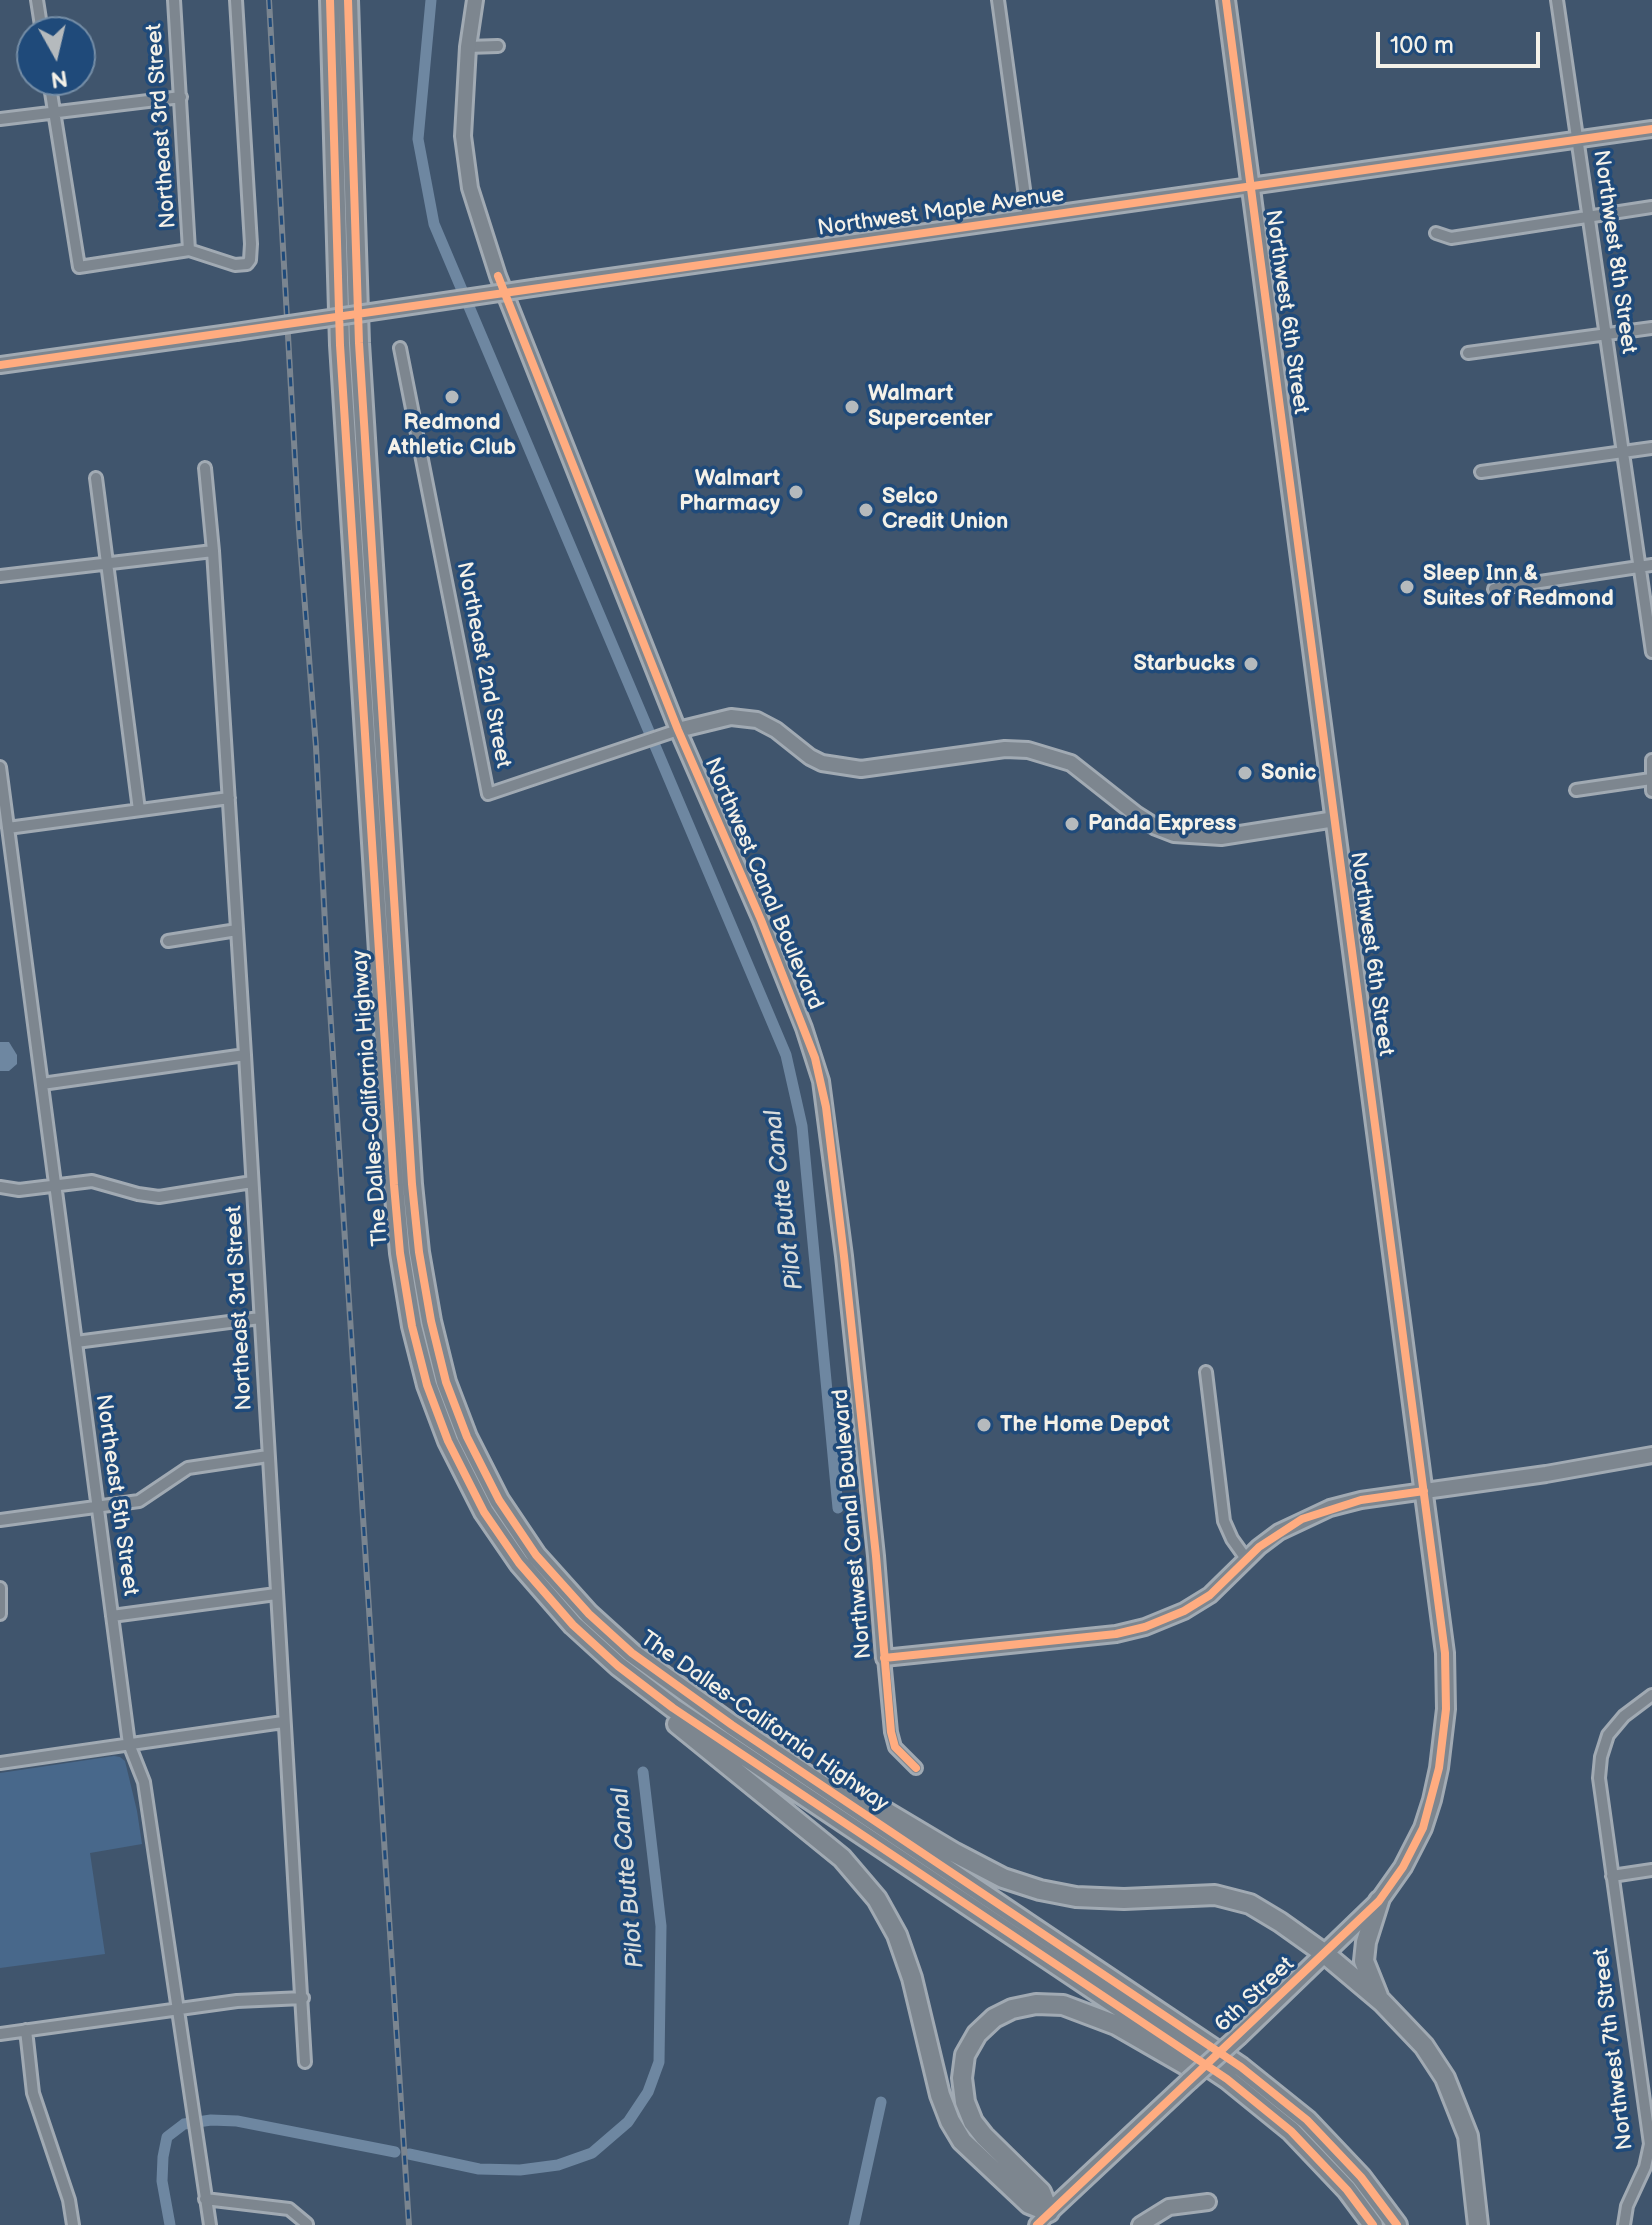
<!DOCTYPE html>
<style>
body{margin:0}
#map{position:relative;width:1652px;height:2225px;overflow:hidden;background:#40556d;font-family:"Balsamiq Sans",sans-serif}
canvas{display:block}
.north{position:absolute;left:16px;top:16px;width:80px;height:80px;box-sizing:border-box;background:#1f4a7a;border:2px solid #748da6;border-radius:50%;rotate:172deg;font-size:22px;font-weight:700;line-height:32px;text-align:center;color:#f4f1e8}
.north::after{content:'';display:block;margin:auto;width:28px;height:36px;background:#b5babd;clip-path:polygon(50% 0,100% 100%,50% 72%,0 100%)}
.scale{position:absolute;left:1376px;top:32px;width:164px;height:36px;box-sizing:border-box;border:4px solid #f4f1e8;border-top:0;padding-left:10px;font-size:24px;line-height:28px;white-space:nowrap;color:#f4f1e8;-webkit-text-stroke:6px #1f4a7a;paint-order:stroke}
</style>
<div id="map">
<canvas width="1652" height="2225"></canvas>
<div class="north">N</div>
<div class="scale">100 m</div>
</div>
<script>
const context = document.querySelector('canvas').getContext('2d');
context.lineJoin = 'round';
function fillPath(path, color) { context.fillStyle = color; context.fill(path, 'evenodd'); }
const poly = rows => new Path2D(rows.map(r => 'M' + r).join(''));
function stroke(path, color, width, dash) { context.strokeStyle = color; context.lineWidth = width; context.lineCap = dash ? 'butt' : 'round'; context.setLineDash(dash || []); context.stroke(path); }
function label(font, color, halo, rows, align = 'center') {
  context.font = font + ' "Balsamiq Sans",sans-serif'; context.lineWidth = 7; context.setLineDash([]); context.textBaseline = 'middle'; context.strokeStyle = halo; context.fillStyle = color; for (const [text, x, y, turn = 0] of rows) {
    context.save(); context.translate(x, y); context.rotate((+turn || 0) * Math.PI / 180); context.textAlign = isNaN(turn) ? turn : align; if (halo) context.strokeText(text, 0, 0); context.fillText(text, 0, 0); context.restore();
  }
}
const green = poly([
 [114,1756,120,1757,125,1761,137,1811,142,1844,90,1853,105,1954,0,1968,0,1773]
]);
const water = poly([
 [0,1042,9,1042,17,1055,17,1064,9,1071,0,1071]
]);
const canal = poly([
 [431,0,418,139,434,224,786,1055,802,1126,838,1508],
 [409,2154,479,2169,520,2170,558,2165,592,2153,628,2122,648,2092,659,2062,661,1926,643,1772],
 [170,2225,162,2181,163,2157,167,2137,184,2124,211,2120,237,2121,395,2152],
 [854,2225,881,2102]
]);
const street = poly([
 [37,0,42,32],
 [174,0,189,250],
 [998,0,1028,218],
 [1557,0,1652,652],
 [468,47,498,46],
 [49,80,79,267,189,250,235,265,247,264,250,260,251,244,236,0],
 [0,119,181,97],
 [1436,233,1451,238,1652,207],
 [400,348,488,794,678,730],
 [1468,353,1652,328],
 [205,468,213,551,245,1055,305,2062],
 [1481,472,1652,448],
 [96,478,139,810],
 [0,576,213,551],
 [1494,589,1652,565],
 [1652,760,1652,791],
 [0,767,129,1744,144,1782,210,2225],
 [1576,790,1651,779],
 [8,828,229,798],
 [168,941,237,930],
 [42,1084,245,1055],
 [0,1187,19,1190,92,1181,138,1194,159,1197,252,1182],
 [76,1342,260,1318],
 [1206,1372,1224,1521,1232,1539,1247,1560],
 [0,1520,139,1501,188,1468,268,1456],
 [0,1588,0,1614],
 [112,1616,276,1594],
 [884,1658,891,1732,895,1747,916,1768],
 [0,1763,283,1722],
 [1612,1876,1652,1870],
 [26,2030,33,2093,69,2200,73,2225],
 [0,2034,237,2001,303,1998],
 [205,2199,289,2209,307,2224],
 [1624,2225,1627,2206,1645,2167,1650,2144,1599,1778,1601,1757,1608,1735,1624,1716,1652,1695]
]);
const secondary = poly([
 [475,0,468,47,463,136,470,188,498,276,678,730,761,920,804,1028,821,1081,844,1256,876,1556,884,1658,1116,1634,1145,1627,1184,1611,1210,1595,1259,1547,1279,1532,1330,1508,1361,1500,1546,1474,1652,1455],
 [539,287,1652,129],
 [0,365,236,332],
 [678,730,731,717,757,720,776,730,810,757,822,763,861,769,1005,749,1028,750,1071,763,1137,815,1156,827,1174,834,1221,837,1335,819],
 [1037,2225,1049,2212],
 [1140,2225,1169,2207,1208,2202]
]);
const primary = poly([
 [1226,0,1445,1653,1446,1709,1439,1768,1432,1800,1423,1828,1403,1867,1379,1901,1239,2036],
 [1049,2212,1189,2081]
]);
const highway = poly([
 [330,0,340,345,394,1185,400,1253,412,1326,427,1385,448,1441,484,1512,519,1563,573,1625,618,1666,673,1708,1227,2079,1291,2131,1347,2190,1373,2225],
 [348,0,359,343,412,1184,419,1252,431,1321,446,1382,467,1437,499,1500,536,1555,589,1614,632,1653,732,1725,1241,2067,1307,2120,1361,2177,1397,2225],
 [677,1724,842,1858,877,1899,897,1935,912,1978,940,2095,950,2121,962,2141,1029,2204,1049,2212],
 [841,1785,955,1853,1003,1878,1040,1890,1076,1897,1124,1899,1215,1895,1250,1904,1280,1922,1325,1954,1382,2002,1424,2046,1445,2078,1468,2136,1478,2225],
 [1378,1996,1364,1961,1366,1942,1379,1901],
 [1049,2212,1041,2192,984,2136,973,2122,965,2102,962,2078,965,2055,977,2034,994,2018,1012,2009,1036,2004,1063,2005,1116,2025,1196,2071]
]);
const rail = poly([
 [269,0,299,530,316,747,327,963,409,2225]
]);
const secondaryBridge = poly([
 [236,332,539,287]
]);
const primaryBridge = poly([
 [1189,2081,1239,2036]
]);
const cycleway = poly([
 [330,0,340,345,394,1185,400,1253,412,1326,427,1385,448,1441,484,1512,519,1563,573,1625,618,1666,673,1708,1227,2079,1291,2131,1347,2190,1373,2225],
 [348,0,359,343,412,1184,419,1252,431,1321,446,1382,467,1437,499,1500,536,1555,589,1614,632,1653,732,1725,1241,2067,1307,2120,1361,2177,1397,2225],
 [498,276,678,730,761,920,815,1058,826,1107,844,1256,876,1556,891,1732,895,1747,916,1768],
 [0,365,1652,129],
 [884,1658,1116,1634,1145,1627,1184,1611,1210,1595,1259,1547,1302,1519,1361,1500,1424,1491],
 [1037,2225,1379,1901,1403,1867,1423,1828,1439,1768,1446,1709,1445,1653,1226,0]
]);
const markers = [
 [452,397,8,"#b5babd"],
 [852,407,8,"#b5babd"],
 [796,492,8,"#b5babd"],
 [866,510,8,"#b5babd"],
 [1407,587,8,"#b5babd"],
 [1251,664,8,"#b5babd"],
 [1245,773,8,"#b5babd"],
 [1072,824,8,"#b5babd"],
 [984,1425,8,"#b5babd"]
];
const streetNames = [
 ["Northeast 3rd Street",162,126,-94],
 ["Northwest Maple Avenue",941,212,-8],
 ["Northwest 8th Street",1614,252,82],
 ["Northwest 6th Street",1286,312,82],
 ["Northeast 2nd Street",483,665,79],
 ["Northwest Canal Boulevard",763,884,67],
 ["Northwest 6th Street",1371,954,82],
 ["The Dalles-California Highway",371,1098,-94],
 ["Northeast 3rd Street",240,1308,-93],
 ["Northeast 5th Street",116,1495,82],
 ["Northwest Canal Boulevard",853,1524,-95],
 ["The Dalles-California Highway",764,1722,35],
 ["6th Street",1255,1995,-43],
 ["Northwest 7th Street",1614,2049,-97]
];
const poiNames = [
 ["Walmart",868,394],
 ["Supercenter",868,419],
 ["Redmond",452,423,"center"],
 ["Athletic Club",452,448,"center"],
 ["Walmart",780,479,"right"],
 ["Pharmacy",780,504,"right"],
 ["Selco",882,497],
 ["Credit Union",882,522],
 ["Sleep Inn &",1423,574],
 ["Suites of Redmond",1423,599],
 ["Starbucks",1235,664,"right"],
 ["Sonic",1261,773],
 ["Panda Express",1088,824],
 ["The Home Depot",1000,1425]
];
const waterNames = [
 ["Pilot Butte Canal",785,1200,-97],
 ["Pilot Butte Canal",629,1878,-95]
];
fillPath(green, '#48688b');
fillPath(water, '#6e87a1');
stroke(canal, '#6e87a1', 11);
stroke(street, '#a1aab3', 16);
stroke(secondary, '#a1aab3', 20);
stroke(primary, '#a1aab3', 22);
stroke(highway, '#a1aab3', 24);
stroke(street, '#7d868f', 10);
stroke(secondary, '#7d868f', 14);
stroke(primary, '#7d868f', 16);
stroke(highway, '#7d868f', 18);
stroke(rail, '#7a8590', 6);
stroke(rail, '#1f4a7a', 3, [9]);
stroke(secondaryBridge, '#a1aab3', 20, []);
stroke(primaryBridge, '#a1aab3', 22, []);
stroke(secondaryBridge, '#7d868f', 14);
stroke(primaryBridge, '#7d868f', 16);
stroke(cycleway, '#ffac80', 8);
for (const [x, y, r, color] of markers) { const dot = new Path2D(); dot.arc(x, y, r, 0, 2 * Math.PI); context.fillStyle = color; context.fill(dot); stroke(dot, '#1f4a7a', 3); }
label('22px', '#f4f1e8', '#1f4a7a', streetNames);
label('bold 22px', '#f4f1e8', '#1f4a7a', poiNames, 'left');
label('italic 24px', '#dadddb', '#1f4a7a', waterNames);
</script>
